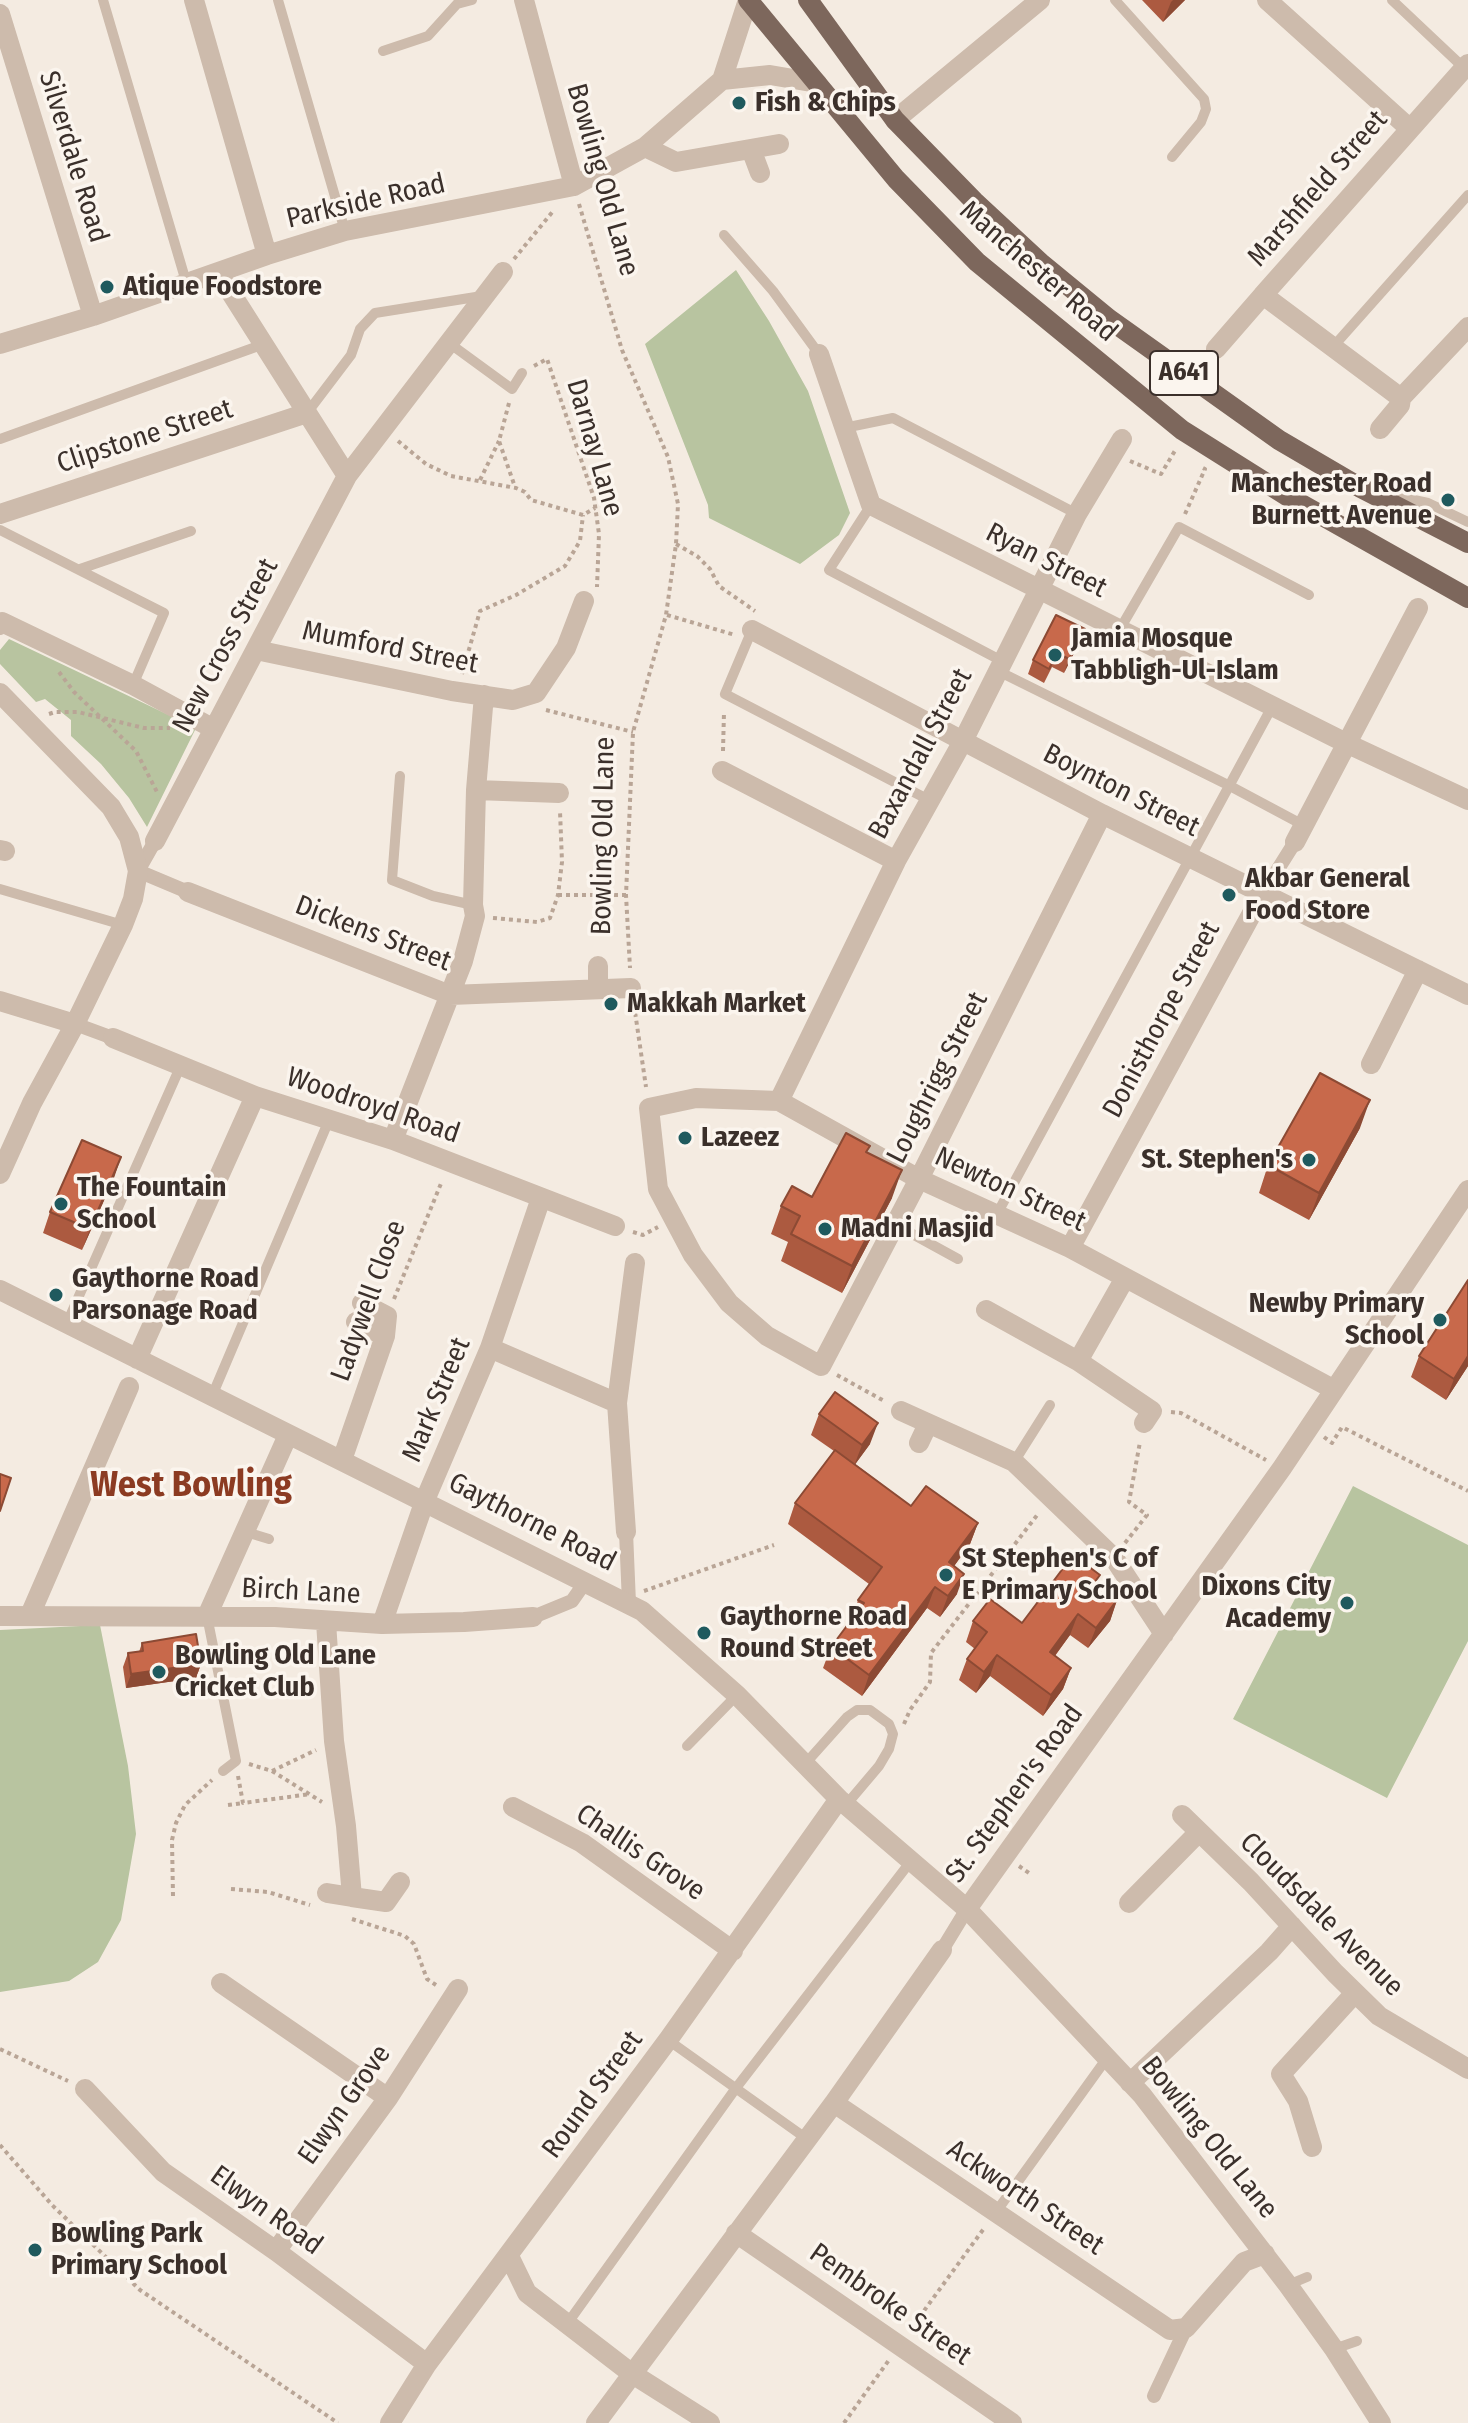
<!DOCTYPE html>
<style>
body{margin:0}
canvas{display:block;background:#f4ebe1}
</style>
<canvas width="1468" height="2423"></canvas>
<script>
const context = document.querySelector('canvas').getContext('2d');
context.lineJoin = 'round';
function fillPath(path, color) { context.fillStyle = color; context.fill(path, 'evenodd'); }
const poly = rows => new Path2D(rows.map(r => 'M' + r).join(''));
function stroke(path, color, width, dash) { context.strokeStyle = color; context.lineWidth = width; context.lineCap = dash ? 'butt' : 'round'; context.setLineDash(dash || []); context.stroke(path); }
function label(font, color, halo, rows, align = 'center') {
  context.font = font + ' "Fira Sans Condensed",sans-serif'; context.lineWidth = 7; context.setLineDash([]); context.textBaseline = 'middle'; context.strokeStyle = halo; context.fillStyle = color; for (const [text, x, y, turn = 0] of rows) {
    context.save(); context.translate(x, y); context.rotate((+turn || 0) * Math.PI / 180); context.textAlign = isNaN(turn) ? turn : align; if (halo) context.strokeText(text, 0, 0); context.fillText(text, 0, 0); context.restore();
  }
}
const green = poly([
 [736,270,769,321,808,391,850,513,839,535,800,564,709,518,708,505,645,344],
 [9,639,196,728,147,827,129,798,101,764,71,736,71,720,45,699,36,702,0,664,0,650],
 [1353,1486,1468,1545,1468,1641,1387,1798,1233,1719],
 [100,1625,128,1766,136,1834,121,1920,98,1962,69,1981,0,1992,0,1630]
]);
const path = poly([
 [579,204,622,350,668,457,678,504,676,544,666,615,633,732,626,895,630,968],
 [514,259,554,210],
 [534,366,547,359,594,498,599,534,597,587],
 [509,403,499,441,515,487],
 [398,441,426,464,451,476,516,488,525,492,531,500,583,515,595,508],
 [1130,461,1161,474,1176,449],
 [480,480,499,441],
 [1185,514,1205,469,1203,468],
 [676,544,697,556,710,569,719,586,755,611],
 [667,615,735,635],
 [59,672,74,692,136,751,158,794],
 [462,674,480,611,516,595,565,566,580,541,583,515],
 [546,710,633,732],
 [49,714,55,712,78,712,144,728,170,728],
 [723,751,724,712],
 [558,895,626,895],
 [493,918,537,922,550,918,558,895,562,862,560,811],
 [634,1005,646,1087],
 [633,1232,643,1235,658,1227],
 [394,1299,442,1181],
 [837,1375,886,1402],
 [1171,1412,1181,1413,1266,1460],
 [1324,1437,1332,1443,1342,1427,1468,1491],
 [1125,1543,1147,1515,1129,1502,1140,1442],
 [644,1591,774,1545],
 [904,1724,910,1710,930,1682,931,1653,1038,1514],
 [249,1764,272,1771,322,1802],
 [272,1771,316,1750],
 [238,1776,243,1803,311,1794],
 [228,1805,243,1803],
 [949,1864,969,1873],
 [1019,1866,1029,1873],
 [231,1889,268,1892,310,1905],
 [173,1896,172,1840,176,1823,185,1805,212,1780],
 [352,1919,405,1936,414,1944,427,1979,436,1985],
 [0,2049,68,2081],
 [0,2145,52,2205,140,2290,338,2423],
 [910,2330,985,2227],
 [844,2423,889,2360]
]);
const service = poly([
 [103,0,187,285],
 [278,0,345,231],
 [1115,0,1204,99,1206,109,1201,122,1172,157],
 [1392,0,1464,68],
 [383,51,428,36,457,4,472,0],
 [724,235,773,291,819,354],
 [449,343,512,389,522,373],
 [1332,348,1468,195],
 [307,413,351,355,360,329,375,313,482,296],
 [844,428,893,418,1077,514],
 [0,439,264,344],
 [1390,495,1428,503,1468,522],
 [871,505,829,570,1002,661],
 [0,530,164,613,133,685],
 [80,569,191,531],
 [1120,629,1179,527,1309,595],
 [752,630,725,694,931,801],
 [998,671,1230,786,1305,826],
 [400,776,392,880,433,896,473,905],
 [0,889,123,925],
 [997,1214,1273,705],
 [896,1225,958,1259],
 [67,1323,181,1065],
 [212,1396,329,1120],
 [1014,1462,1050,1405],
 [246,1532,269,1539],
 [207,1616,236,1761,223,1771],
 [687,1746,737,1695],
 [805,1764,847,1717,857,1710,870,1710,889,1724,893,1734,889,1749,879,1766,846,1805],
 [668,2040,807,2139],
 [996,2212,1107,2058],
 [1288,2285,1307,2277],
 [567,2324,736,2088,911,1861],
 [1334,2349,1357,2341]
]);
const pedestrian = poly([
 [155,841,138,871,188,892],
 [1263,893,1295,842],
 [75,1024,113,1038],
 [626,1532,629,1603],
 [533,1617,572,1601,586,1581],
 [942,1950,967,1909],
 [1154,2396,1186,2328]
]);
const minor = poly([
 [194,0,267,255],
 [524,0,574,186],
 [1267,0,1409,128],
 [0,14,93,316],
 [722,80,770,75,817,83],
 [895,120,1040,0],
 [645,147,676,162,779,144],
 [751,149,760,173],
 [219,274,347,476],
 [0,344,93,316,267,255,345,231,574,186,645,147,722,80,748,0],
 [1216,349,1263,295],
 [819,354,871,505,1348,744,1468,800],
 [1401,398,1263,295,1468,64],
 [1380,429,1400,405,1401,398,1468,327],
 [0,514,307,413],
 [0,625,2,622,133,685,214,729],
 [752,630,1102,814,1468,995],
 [256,650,452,691,513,700,536,693,566,648,584,601],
 [0,693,111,807,129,837,138,871,133,899,123,925,75,1024,32,1103,0,1174],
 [722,771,896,861],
 [476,790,559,793],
 [1102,814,919,1179,821,1366,767,1336,729,1303,693,1255,658,1189,649,1108,696,1098,779,1101,919,1179,1070,1248,1333,1389],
 [155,841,347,476,503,272],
 [1295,842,1418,608],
 [0,850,5,851],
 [188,892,450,995,631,988],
 [598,989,598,966],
 [0,1001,75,1024],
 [113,1038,255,1096,393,1140,615,1226],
 [1371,1064,1418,970],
 [779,1101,896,861,963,741,1077,514,1122,439],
 [393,1140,463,961,475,916,473,905,476,790,484,695],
 [1070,1248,1263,893],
 [0,1290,642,1611,737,1695,839,1799,967,1909,1142,2095,1288,2285,1334,2349,1381,2423],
 [986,1310,1078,1361,1152,1411,1144,1423],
 [356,1322,385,1336],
 [490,1348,617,1403],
 [137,1359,255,1096],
 [1078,1361,1125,1278],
 [901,1411,1014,1462,1114,1558,1164,1634],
 [919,1443,928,1424],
 [342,1460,385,1336,387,1316,362,1303],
 [626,1532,617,1403,635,1263],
 [30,1615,129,1387],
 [0,1616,275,1617,382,1624,464,1622,533,1617],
 [207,1616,288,1435],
 [326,1622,334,1741,346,1826,352,1897,386,1902,400,1882],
 [382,1624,425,1500,490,1348,541,1198],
 [513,1807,582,1843,733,1951],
 [1182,1815,1251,1882,1335,1973,1379,2016,1468,2069],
 [327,1893,352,1897],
 [1129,1903,1199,1832],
 [967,1909,1282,1468,1468,1190],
 [221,1983,388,2098],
 [1130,2083,1269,1952,1292,1926],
 [85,2089,163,2172,276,2251,427,2364],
 [834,2103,1170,2330,1186,2328,1244,2262,1265,2254],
 [1312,2147,1298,2101,1281,2074,1355,1993],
 [736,2233,1012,2423],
 [276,2251,388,2098,458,1989],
 [509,2256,527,2293,631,2373,710,2423],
 [390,2423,427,2364,668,2040,839,1799],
 [596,2423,834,2103,942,1950]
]);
const primary = poly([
 [748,0,896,179,977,262,1182,430,1287,496,1468,598],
 [808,0,895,120,974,201,1042,264,1109,319,1279,440,1361,488,1468,543]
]);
const wall = poly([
 [1142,0,1185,0,1163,22],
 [1085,629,1079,643,1064,673,1052,667,1044,683,1028,674,1033,660],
 [1360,1128,1309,1220,1259,1193,1268,1165],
 [870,1146,867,1152,892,1198,842,1293,781,1261,788,1242,771,1234,781,1206,812,1197],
 [114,1178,82,1250,43,1233,50,1212],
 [1419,1356,1468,1366,1446,1400,1411,1377],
 [819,1414,870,1444,855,1464,911,1506,978,1523,970,1544,954,1566,957,1594,940,1617,927,1608,862,1696,823,1668,831,1647,851,1621,858,1600,869,1584,788,1524,795,1503,834,1451,811,1435],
 [1096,1585,1117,1600,1110,1621,1088,1648,1070,1635,1055,1656,1071,1668,1063,1689,1043,1716,990,1676,976,1693,959,1680,967,1659,975,1649,966,1642,973,1621,1022,1623],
 [142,1643,201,1664,196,1678,126,1688,123,1667,128,1653,139,1652]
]);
const shadedWall = poly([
 [1173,0,1185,0,1163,22,1171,2],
 [1085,629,1079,643,1064,673,1069,659],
 [1370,1100,1360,1128,1309,1220,1319,1193],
 [121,1157,114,1178,82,1250,90,1229],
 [902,1170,892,1198,842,1293,852,1266],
 [1468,1356,1468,1366,1446,1400,1454,1379],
 [878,1423,870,1444,854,1466,862,1445],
 [978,1523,970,1544,942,1583,949,1562],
 [964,1574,957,1594,940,1617,948,1596],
 [935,1587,927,1608,862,1696,869,1675],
 [1117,1600,1110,1621,1088,1648,1096,1628],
 [1078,1614,1070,1635,1042,1673,1050,1652],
 [997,1655,990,1676,976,1693,984,1672],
 [201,1664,196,1678,126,1688,131,1674],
 [1071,1668,1063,1689,1043,1716,1051,1695]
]);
const building = poly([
 [1056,615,1085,629,1069,659,1057,653,1049,669,1033,660,1056,615],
 [1320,1073,1370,1100,1319,1193,1268,1165,1320,1073],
 [846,1133,870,1146,866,1152,902,1170,852,1266,791,1234,800,1216,781,1206,792,1186,812,1197,846,1133],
 [82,1140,121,1157,90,1229,50,1212,82,1140],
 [1468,1280,1468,1356,1454,1379,1419,1356,1468,1280],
 [835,1392,878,1423,862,1445,819,1414,835,1392],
 [835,1450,911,1506,926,1486,978,1523,949,1562,964,1574,948,1596,935,1587,869,1675,831,1647,864,1603,858,1600,882,1567,795,1503,835,1450],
 [0,1474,11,1478,0,1511,0,1474],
 [1073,1555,1100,1575,1094,1583,1117,1600,1096,1628,1078,1614,1050,1652,1071,1668,1051,1695,997,1655,984,1672,967,1659,987,1632,973,1621,990,1599,1022,1623,1073,1555],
 [196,1634,201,1664,131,1674,128,1653,143,1651,142,1643,196,1634]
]);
const markers = [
 [739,103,8,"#1f5a5e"],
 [107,287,8,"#1f5a5e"],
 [1448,500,8,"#1f5a5e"],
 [1055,655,8,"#1f5a5e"],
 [1229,895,8,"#1f5a5e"],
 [611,1004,8,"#1f5a5e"],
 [685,1138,8,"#1f5a5e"],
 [1309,1160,8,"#1f5a5e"],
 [61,1204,8,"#1f5a5e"],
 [825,1229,8,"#1f5a5e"],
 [56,1295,8,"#1f5a5e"],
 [1440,1320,8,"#1f5a5e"],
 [946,1575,8,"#1f5a5e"],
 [1347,1603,8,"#1f5a5e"],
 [704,1633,8,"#1f5a5e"],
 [159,1672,8,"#1f5a5e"],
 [35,2250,8,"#1f5a5e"]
];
const shields = [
 [1184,373,68]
];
const shieldNames = [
 ["A641",1184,373]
];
const poiNames = [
 ["Fish & Chips",755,103],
 ["Atique Foodstore",123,287],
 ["Manchester Road",1432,484,"right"],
 ["Burnett Avenue",1432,516,"right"],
 ["Jamia Mosque",1071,639],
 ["Tabbligh-Ul-Islam",1071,671],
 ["Akbar General",1245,879],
 ["Food Store",1245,911],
 ["Makkah Market",627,1004],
 ["Lazeez",701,1138],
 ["St. Stephen's",1293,1160,"right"],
 ["The Fountain",77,1188],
 ["School",77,1220],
 ["Madni Masjid",841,1229],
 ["Gaythorne Road",72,1279],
 ["Parsonage Road",72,1311],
 ["Newby Primary",1424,1304,"right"],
 ["School",1424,1336,"right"],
 ["St Stephen's C of",962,1559],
 ["E Primary School",962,1591],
 ["Dixons City",1331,1587,"right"],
 ["Academy",1331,1619,"right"],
 ["Gaythorne Road",720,1617],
 ["Round Street",720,1649],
 ["Bowling Old Lane",175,1656],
 ["Cricket Club",175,1688],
 ["Bowling Park",51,2234],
 ["Primary School",51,2266]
];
const streetNames = [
 ["Silverdale Road",73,157,73],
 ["Bowling Old Lane",602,180,74],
 ["Marshfield Street",1318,189,-49],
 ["Parkside Road",366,202,-13],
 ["Manchester Road",1038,272,41],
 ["Clipstone Street",145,437,-18],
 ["Darnay Lane",594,448,74],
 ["Ryan Street",1046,561,27],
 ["New Cross Street",226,646,-62],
 ["Mumford Street",390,648,11],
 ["Baxandall Street",921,754,-62],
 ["Boynton Street",1121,791,27],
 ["Bowling Old Lane",604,836,-89],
 ["Dickens Street",373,934,21],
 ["Donisthorpe Street",1162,1020,-62],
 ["Loughrigg Street",938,1078,-63],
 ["Woodroyd Road",373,1106,19],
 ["Newton Street",1010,1190,25],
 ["Ladywell Close",369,1301,-70],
 ["Mark Street",437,1400,-67],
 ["Gaythorne Road",532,1523,27],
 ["Birch Lane",301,1592,3],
 ["St. Stephen's Road",1015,1794,-54],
 ["Challis Grove",640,1853,34],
 ["Cloudsdale Avenue",1321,1915,45],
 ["Round Street",593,2095,-54],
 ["Elwyn Grove",345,2105,-55],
 ["Bowling Old Lane",1209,2138,51],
 ["Ackworth Street",1025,2198,34],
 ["Elwyn Road",266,2211,36],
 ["Pembroke Street",890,2305,35]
];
const districtNames = [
 ["West Bowling",191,1486]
];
fillPath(green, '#b8c4a0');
stroke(path, '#b9a596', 4, [4, 4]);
stroke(service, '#cdbbac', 10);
stroke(pedestrian, '#cdbbac', 14);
stroke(minor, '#cdbbac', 20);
stroke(primary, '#7d675c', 20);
fillPath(wall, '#ac5a40');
fillPath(shadedWall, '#8c4a34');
fillPath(building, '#c8694b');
stroke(building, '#8c4a34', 2);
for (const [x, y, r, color] of markers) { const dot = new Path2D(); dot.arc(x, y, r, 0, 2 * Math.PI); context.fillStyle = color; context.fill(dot); stroke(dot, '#fbf5ee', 3); }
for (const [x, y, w] of shields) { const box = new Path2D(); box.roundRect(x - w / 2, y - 22, w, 44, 6); context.fillStyle = '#fbf5ee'; context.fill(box); stroke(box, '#3b302b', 2); }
label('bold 26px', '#3b302b', null, shieldNames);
label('bold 28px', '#3b302b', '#fbf5ee', poiNames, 'left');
label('28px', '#3b302b', '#fbf5ee', streetNames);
label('bold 36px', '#8c3b22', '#fbf5ee', districtNames);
</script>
